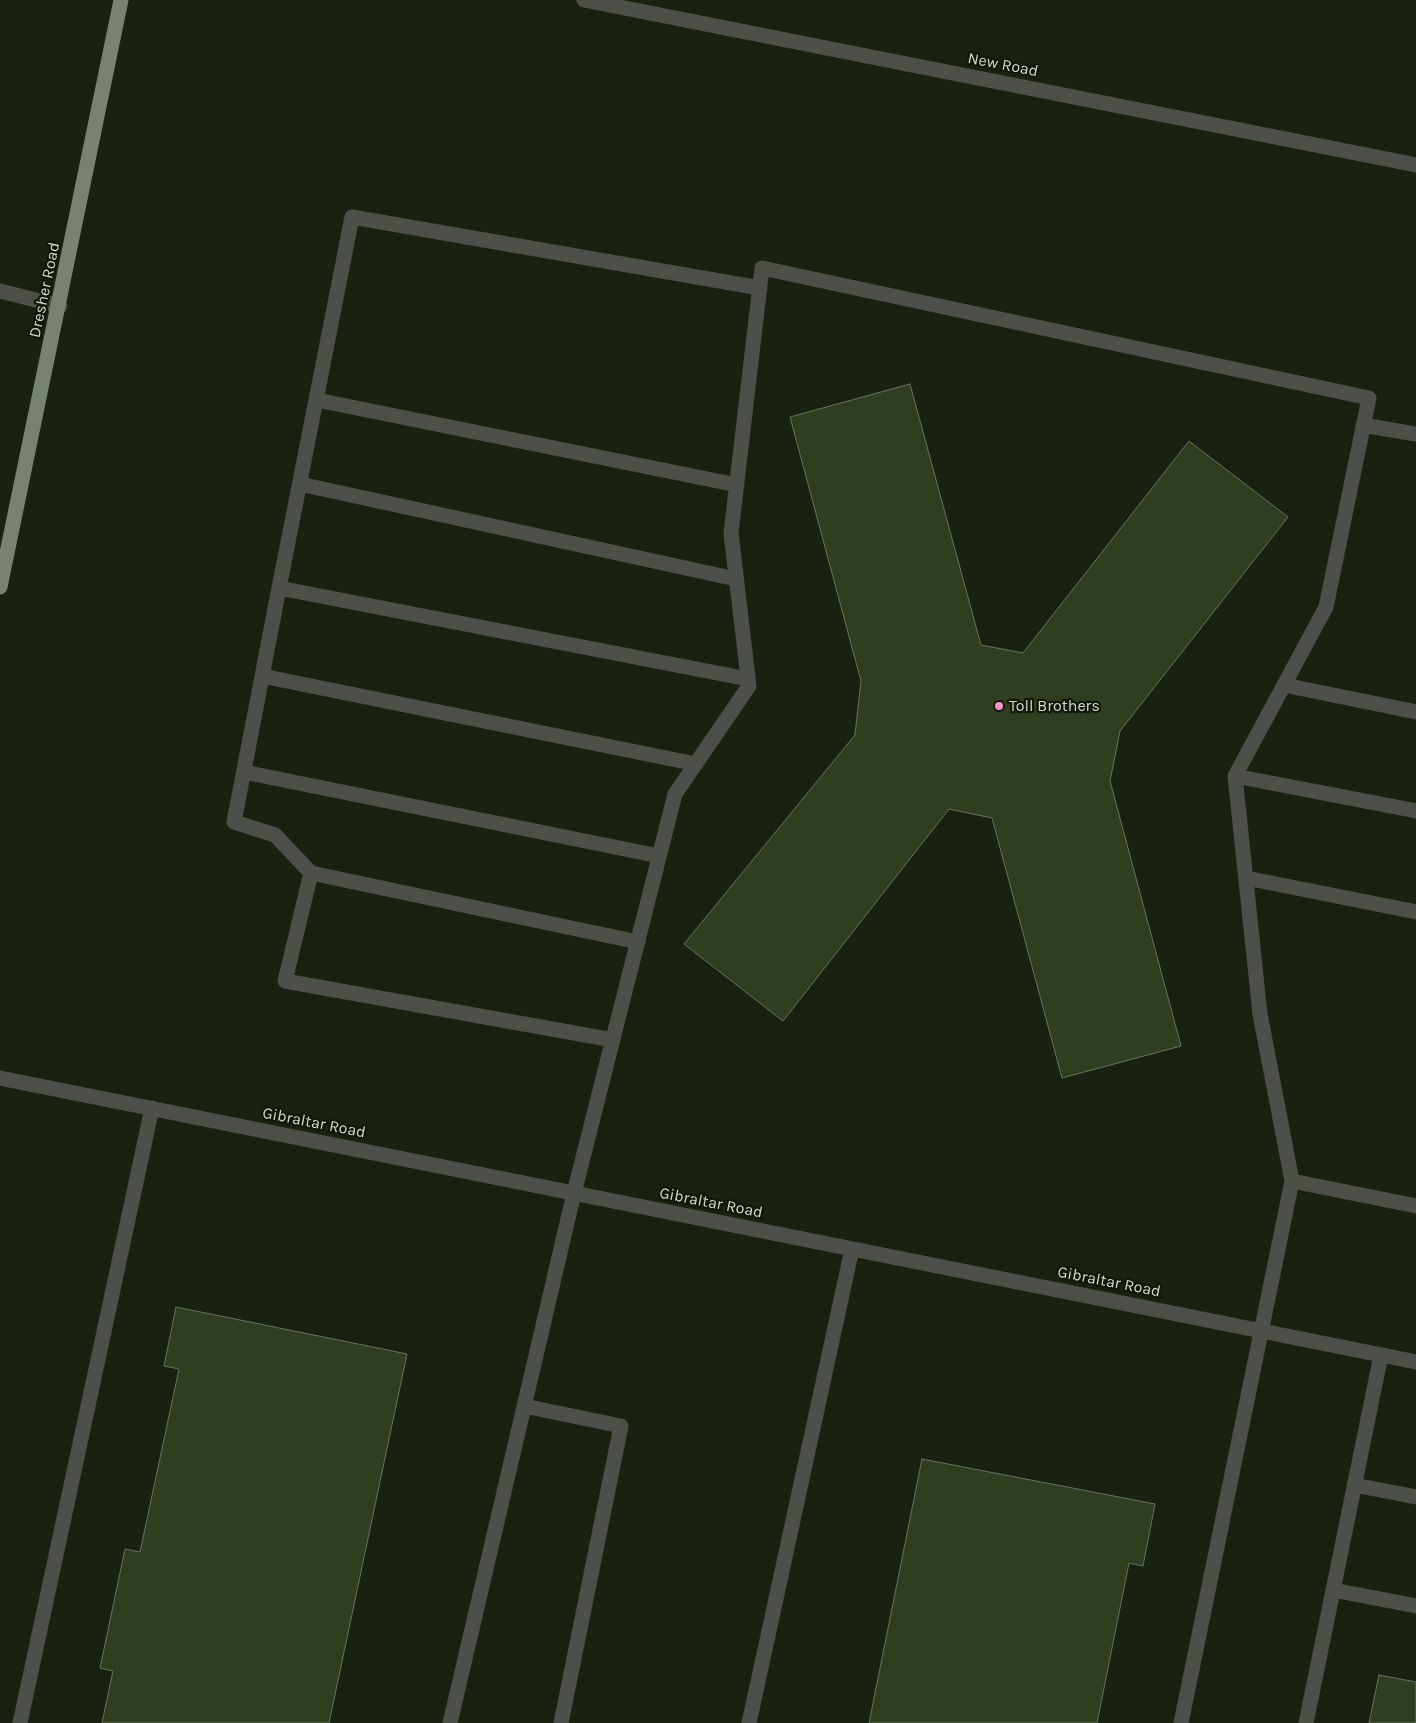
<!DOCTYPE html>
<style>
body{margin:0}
canvas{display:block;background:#192210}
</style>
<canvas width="1416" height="1723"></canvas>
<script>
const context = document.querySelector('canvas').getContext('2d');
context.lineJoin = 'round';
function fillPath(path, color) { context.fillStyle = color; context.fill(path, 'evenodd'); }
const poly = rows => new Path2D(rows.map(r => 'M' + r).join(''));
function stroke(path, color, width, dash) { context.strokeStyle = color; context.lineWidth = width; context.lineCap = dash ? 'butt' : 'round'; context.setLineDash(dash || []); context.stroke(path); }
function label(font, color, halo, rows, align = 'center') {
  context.font = font + ' Karla,sans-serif'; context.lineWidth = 4.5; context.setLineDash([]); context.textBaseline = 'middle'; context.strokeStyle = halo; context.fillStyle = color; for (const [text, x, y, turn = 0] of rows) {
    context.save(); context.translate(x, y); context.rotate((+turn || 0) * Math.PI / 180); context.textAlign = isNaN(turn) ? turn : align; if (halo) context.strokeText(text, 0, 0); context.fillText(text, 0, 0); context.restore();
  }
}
const building = poly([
 [910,384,981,645,1023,653,1189,441,1288,517,1120,731,1110,781,1181,1046,1062,1078,992,818,949,809,783,1021,684,944,855,735,861,681,790,417,910,384],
 [176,1307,407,1354,329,1723,102,1723,113,1671,100,1668,125,1549,140,1552,179,1369,164,1366,176,1307],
 [922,1459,1155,1504,1143,1566,1129,1563,1097,1723,869,1723,922,1459],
 [1379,1675,1416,1682,1416,1723,1369,1723,1379,1675]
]);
const minor = poly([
 [584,0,1416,165],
 [0,291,60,306],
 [317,400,737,485],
 [1363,425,1416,434],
 [300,484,736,579],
 [279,588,748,679],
 [262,676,696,764],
 [1284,685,1416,712],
 [244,772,659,856],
 [1235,776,1416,811],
 [311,873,638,942],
 [1246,878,1416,912],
 [613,1040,285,981,311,873,275,835,234,822,279,588,352,217,760,288],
 [0,1078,1416,1362],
 [1292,1181,1416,1206],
 [524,1406,621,1426,561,1723],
 [1354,1485,1416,1497],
 [1333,1590,1416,1606],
 [20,1723,152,1108],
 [450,1723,574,1193,675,794,749,686,731,533,762,268,1369,398,1326,607,1235,776,1260,1014,1292,1181,1181,1723],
 [749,1723,852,1249],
 [1306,1723,1381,1355]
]);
const major = poly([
 [0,587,121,0]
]);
const markers = [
 [999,706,5,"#f890cc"]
];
const streetNames = [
 ["New Road",1003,65,11],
 ["Dresher Road",45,290,-78],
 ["Gibraltar Road",314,1123,11],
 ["Gibraltar Road",711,1203,11],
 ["Gibraltar Road",1109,1282,11]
];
const poiNames = [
 ["Toll Brothers",1009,706]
];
fillPath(building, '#2f3e1e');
stroke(building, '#68735f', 1);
stroke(minor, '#4c5048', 15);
stroke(major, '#788270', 15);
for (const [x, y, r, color] of markers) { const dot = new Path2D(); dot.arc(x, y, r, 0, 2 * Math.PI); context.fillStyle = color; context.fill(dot); stroke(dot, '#101808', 2); }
label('16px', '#d4dace', '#101808', streetNames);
label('16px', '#d4dace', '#101808', poiNames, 'left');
</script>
